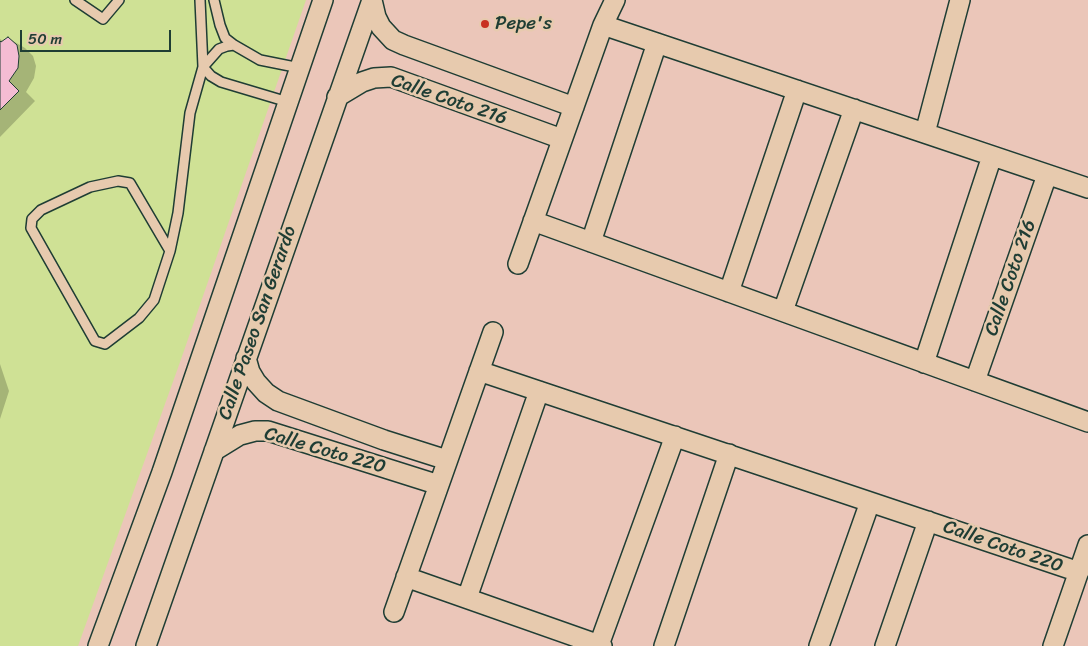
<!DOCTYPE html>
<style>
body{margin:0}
#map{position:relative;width:1088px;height:646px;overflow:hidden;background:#ebc6b9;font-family:Sriracha,sans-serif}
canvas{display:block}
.scale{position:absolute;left:20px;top:30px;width:151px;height:22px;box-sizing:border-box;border:2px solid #1f3d34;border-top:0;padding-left:6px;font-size:15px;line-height:18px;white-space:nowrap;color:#1f3d34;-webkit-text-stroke:4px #e7caae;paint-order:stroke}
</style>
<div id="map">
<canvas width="1088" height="646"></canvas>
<div class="scale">50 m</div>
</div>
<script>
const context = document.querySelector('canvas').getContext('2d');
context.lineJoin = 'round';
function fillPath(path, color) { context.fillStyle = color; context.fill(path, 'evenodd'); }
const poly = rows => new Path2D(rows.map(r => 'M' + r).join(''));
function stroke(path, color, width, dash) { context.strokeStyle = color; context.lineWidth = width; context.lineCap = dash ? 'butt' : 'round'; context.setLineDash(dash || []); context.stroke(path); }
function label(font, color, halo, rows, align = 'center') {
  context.font = font + ' Sriracha,sans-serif'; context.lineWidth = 5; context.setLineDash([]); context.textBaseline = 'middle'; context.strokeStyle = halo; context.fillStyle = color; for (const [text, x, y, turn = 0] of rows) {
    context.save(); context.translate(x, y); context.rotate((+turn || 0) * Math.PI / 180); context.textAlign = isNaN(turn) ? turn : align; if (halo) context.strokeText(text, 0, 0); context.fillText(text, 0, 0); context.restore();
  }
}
const green = poly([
 [0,0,306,0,179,365,78,646,0,646]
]);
const shadow = poly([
 [8,38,25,48,33,56,36,66,34,78,26,92,35,101,0,137,0,39,4,42],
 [0,364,9,391,0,419]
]);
const building = poly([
 [8,37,17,45,19,56,18,68,9,81,19,91,0,110,0,41,1,42,8,37]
]);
const service = poly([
 [75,0,103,19,119,0],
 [214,0,220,25,225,38,234,45,260,60,300,68],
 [203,67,211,76,221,82,288,102],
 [203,67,219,49,227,46,234,45],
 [170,251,130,183,118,181,90,187,41,210,32,219,31,228,95,341,105,344,139,318,154,300,170,251,178,213,190,113,203,67,200,0]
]);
const minor = poly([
 [372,0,376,17,381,27,393,40,404,45,574,107],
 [603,25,1088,188],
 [337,97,362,82,374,78,391,77,562,139],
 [925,133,960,0],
 [533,221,1088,422],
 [591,242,657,43],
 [518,264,603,25,615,0],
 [729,292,797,90],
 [783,311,854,109],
 [246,358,250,372,256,382,266,393,278,401,384,440,447,460],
 [924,363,992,156],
 [479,371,1079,572],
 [975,381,1047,175],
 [214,451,240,435,255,431,268,431,439,485],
 [406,577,602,646],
 [467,598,539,391],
 [394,612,493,332],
 [599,645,675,436],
 [98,646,162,472,323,0],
 [146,646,372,0],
 [664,646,729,454],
 [819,646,870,502],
 [885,646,928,521],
 [1053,646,1088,545]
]);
const markers = [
 [485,24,5,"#c8321e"]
];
const poiNames = [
 ["Pepe's",495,24]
];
const streetNames = [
 ["Calle Coto 216",449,100,19],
 ["Calle Coto 216",1011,278,-71],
 ["Calle Paseo San Gerardo",258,323,-71],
 ["Calle Coto 220",325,451,16],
 ["Calle Coto 220",1003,547,19]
];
fillPath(green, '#cfe195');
fillPath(shadow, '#0003');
fillPath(building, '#f4bcd3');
stroke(building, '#1f3d34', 1);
stroke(service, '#1f3d34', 12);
stroke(minor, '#1f3d34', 22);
stroke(service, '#e7caae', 9);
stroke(minor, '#e7caae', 19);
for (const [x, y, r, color] of markers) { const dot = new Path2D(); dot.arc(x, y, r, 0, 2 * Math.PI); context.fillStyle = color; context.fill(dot); stroke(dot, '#e7caae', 2); }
label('19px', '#1f3d34', '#e7caae', poiNames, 'left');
label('19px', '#1f3d34', '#e7caae', streetNames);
</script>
